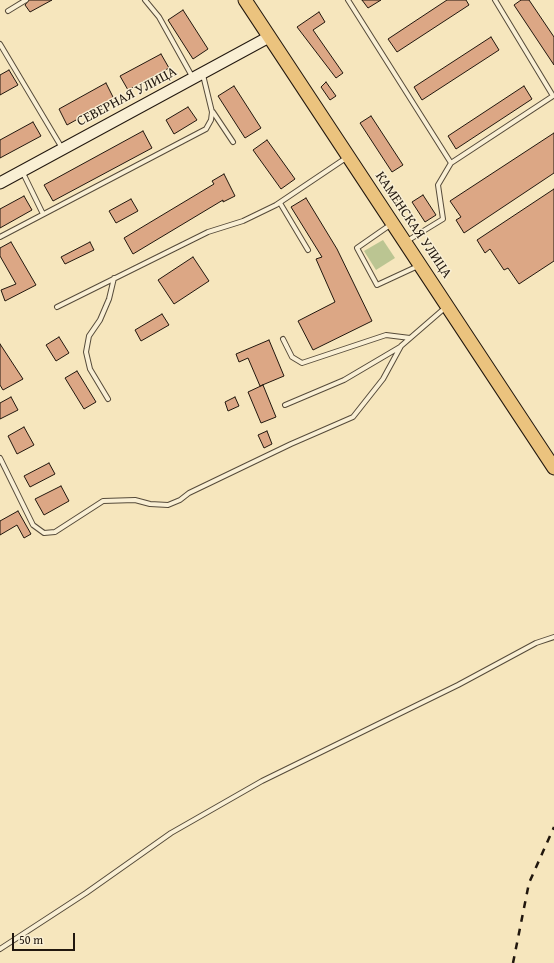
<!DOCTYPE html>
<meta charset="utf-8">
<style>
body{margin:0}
#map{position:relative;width:554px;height:963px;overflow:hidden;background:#f6e6bd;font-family:"Gentium Book Plus",serif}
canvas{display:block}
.scale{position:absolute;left:12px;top:933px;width:63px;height:18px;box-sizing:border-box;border:2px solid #21170e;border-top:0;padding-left:5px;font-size:12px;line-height:14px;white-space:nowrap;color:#21170e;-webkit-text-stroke:3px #f9efd4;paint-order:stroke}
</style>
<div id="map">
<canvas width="554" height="963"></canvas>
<div class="scale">50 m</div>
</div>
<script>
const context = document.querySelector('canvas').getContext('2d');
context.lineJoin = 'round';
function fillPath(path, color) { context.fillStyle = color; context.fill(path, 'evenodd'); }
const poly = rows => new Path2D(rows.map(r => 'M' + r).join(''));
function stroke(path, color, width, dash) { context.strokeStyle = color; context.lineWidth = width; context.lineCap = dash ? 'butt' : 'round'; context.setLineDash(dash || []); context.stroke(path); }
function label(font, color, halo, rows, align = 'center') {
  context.font = font + ' "Gentium Book Plus",serif'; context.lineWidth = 3; context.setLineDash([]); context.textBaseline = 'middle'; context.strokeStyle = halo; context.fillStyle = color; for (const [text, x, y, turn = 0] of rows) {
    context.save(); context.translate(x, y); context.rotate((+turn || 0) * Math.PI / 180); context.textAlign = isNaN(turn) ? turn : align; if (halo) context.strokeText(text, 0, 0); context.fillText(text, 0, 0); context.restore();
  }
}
const green = poly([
 [383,240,395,258,376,270,364,251]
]);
const building = poly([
 [29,0,52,0,30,12,25,5,29,0],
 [362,0,381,0,368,8,362,0],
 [447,0,466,0,469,5,397,52,388,39,447,0],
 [521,0,529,0,554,37,554,65,514,5,521,0],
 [183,10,208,49,193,59,168,20,183,10],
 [319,12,325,22,313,30,343,73,336,78,297,27,319,12],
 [491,37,499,50,422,100,414,87,491,37],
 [161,54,169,68,128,90,120,76,161,54],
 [9,70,18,85,0,95,0,75,9,70],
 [326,82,336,96,330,100,321,87,326,82],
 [106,83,114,99,67,125,59,109,106,83],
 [234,86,261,128,245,138,218,96,234,86],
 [524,86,532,99,456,149,448,136,524,86],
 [188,107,197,120,174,134,166,120,188,107],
 [371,116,403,165,392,172,360,123,371,116],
 [33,122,41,136,0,158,0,140,33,122],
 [143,131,152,148,53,201,44,185,143,131],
 [554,133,554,173,464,233,456,220,461,217,450,201,554,133],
 [267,140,295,179,281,189,253,150,267,140],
 [224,174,235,196,223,202,223,200,133,254,124,238,214,184,212,181,224,174],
 [554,189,554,261,519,284,508,268,504,270,490,249,485,253,477,240,554,189],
 [423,195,436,215,425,222,412,202,423,195],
 [24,196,32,210,0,228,0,209,24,196],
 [306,198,337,249,372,321,313,350,298,321,335,302,316,259,322,257,291,207,306,198],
 [131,199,138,211,116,223,109,211,131,199],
 [11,242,36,285,5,301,1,290,16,284,0,256,0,248,11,242],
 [90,242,94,250,65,264,61,257,90,242],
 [193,257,209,281,174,304,158,280,193,257],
 [162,314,169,325,141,341,135,330,162,314],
 [59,337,69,353,56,361,46,345,59,337],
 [269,340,284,376,260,386,248,358,239,362,236,354,269,340],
 [0,344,23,379,3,390,0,385,0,344],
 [77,371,96,402,84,409,65,378,77,371],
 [263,385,276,417,261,423,248,392,263,385],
 [11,397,18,410,0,419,0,403,11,397],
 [235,397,239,406,228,411,225,402,235,397],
 [24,427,34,445,17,454,8,436,24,427],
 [267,431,272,444,264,448,258,435,267,431],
 [49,463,55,474,30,487,24,476,49,463],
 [61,486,69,501,44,515,35,499,61,486],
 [18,511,31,534,24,538,17,525,0,535,0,521,18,511]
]);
const lane = poly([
 [145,0,159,17,193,78],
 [348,0,451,163,438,185,443,219,407,241],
 [8,11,26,0],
 [0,44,62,148],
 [213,112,233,142],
 [451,163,553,96,495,0],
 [22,171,43,214],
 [280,203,308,250],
 [390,225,357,248,377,285,418,266],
 [0,237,206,129,211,120,212,112,203,75],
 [57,307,208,232,243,221,276,205,346,158],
 [283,339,292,357,302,363,386,335,410,338],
 [108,399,90,369,86,352,89,336,100,320,109,299,114,278],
 [285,405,344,380,400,347],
 [0,458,33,525,44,533,55,532,103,501,135,500,150,504,168,505,180,500,189,493,291,444,353,417,383,379,401,346,446,307],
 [0,949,86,893,171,833,262,781,458,685,536,643,554,637]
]);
const secondary = poly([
 [0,183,269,37]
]);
const primary = poly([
 [245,0,554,468]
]);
const rail = poly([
 [513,963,529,883,554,827]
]);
const streetNames = [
 ["СЕВЕРНАЯ УЛИЦА",127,97,-28],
 ["КАМЕНСКАЯ УЛИЦА",413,225,56]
];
fillPath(green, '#bbc592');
fillPath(building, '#dca785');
stroke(building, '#21170e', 1);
stroke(lane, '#564b3a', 6);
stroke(secondary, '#21170e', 13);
stroke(primary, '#21170e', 15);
stroke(lane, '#f9efd4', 4);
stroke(secondary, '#f9efd4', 11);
stroke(primary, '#ebc37e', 13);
stroke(rail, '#21170e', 2.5, [7, 7]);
label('14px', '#21170e', '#f9efd4', streetNames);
</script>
